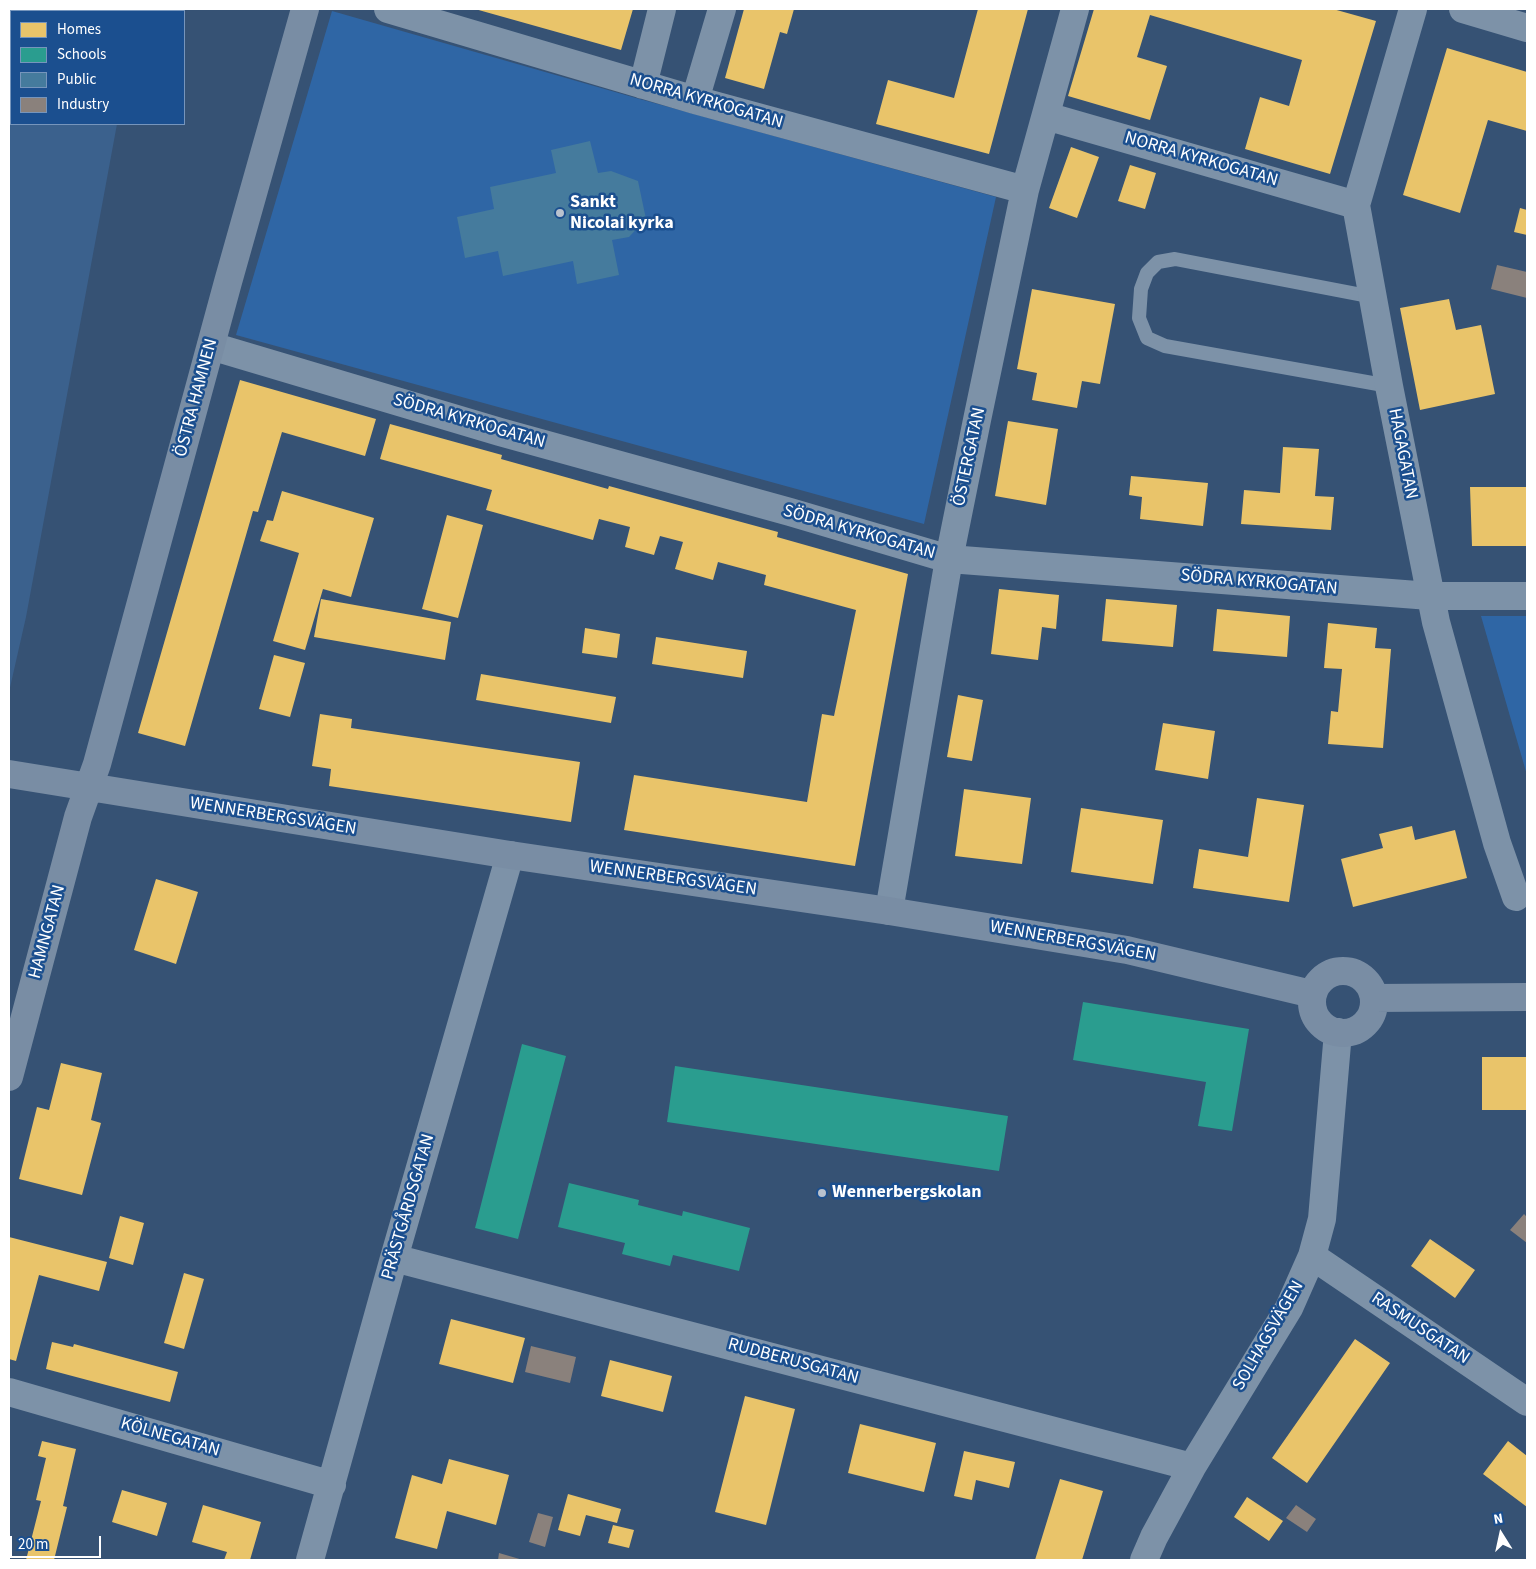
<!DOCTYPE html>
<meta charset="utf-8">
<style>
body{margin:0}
#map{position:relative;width:1536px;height:1569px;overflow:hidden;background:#365274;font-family:"Source Sans 3",sans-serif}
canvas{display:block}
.frame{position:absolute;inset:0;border:10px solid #fff;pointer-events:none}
.legend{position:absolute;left:10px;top:10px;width:175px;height:115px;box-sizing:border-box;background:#1b4f8f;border:1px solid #7695bc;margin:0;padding:6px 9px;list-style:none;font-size:15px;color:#fff}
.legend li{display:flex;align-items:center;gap:10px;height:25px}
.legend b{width:25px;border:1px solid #7695bc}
.north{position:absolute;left:1476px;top:1509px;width:50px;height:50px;-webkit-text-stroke:4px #1b4f8f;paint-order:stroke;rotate:350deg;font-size:14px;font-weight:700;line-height:20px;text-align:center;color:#fff}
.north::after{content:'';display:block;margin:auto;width:18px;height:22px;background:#fff;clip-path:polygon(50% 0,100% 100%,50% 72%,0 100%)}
.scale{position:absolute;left:10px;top:1536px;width:91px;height:22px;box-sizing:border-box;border:2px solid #fff;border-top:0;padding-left:6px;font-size:15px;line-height:18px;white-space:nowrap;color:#fff;-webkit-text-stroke:4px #1b4f8f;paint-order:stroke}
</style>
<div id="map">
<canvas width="1536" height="1569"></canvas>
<div class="frame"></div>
<ul class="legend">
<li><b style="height:14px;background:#e9c46a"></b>Homes</li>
<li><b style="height:14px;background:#2a9d8f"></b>Schools</li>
<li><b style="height:14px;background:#457b9d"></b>Public</li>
<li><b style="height:14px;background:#8a817c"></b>Industry</li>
</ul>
<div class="north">N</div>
<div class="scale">20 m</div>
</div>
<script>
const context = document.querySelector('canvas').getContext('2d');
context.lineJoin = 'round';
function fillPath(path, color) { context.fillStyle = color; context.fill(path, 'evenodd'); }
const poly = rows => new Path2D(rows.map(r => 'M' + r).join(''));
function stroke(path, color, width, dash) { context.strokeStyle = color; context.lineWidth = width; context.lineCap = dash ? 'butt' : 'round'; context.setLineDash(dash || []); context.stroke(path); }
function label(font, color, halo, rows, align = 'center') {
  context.font = font + ' "Source Sans 3",sans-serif'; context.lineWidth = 5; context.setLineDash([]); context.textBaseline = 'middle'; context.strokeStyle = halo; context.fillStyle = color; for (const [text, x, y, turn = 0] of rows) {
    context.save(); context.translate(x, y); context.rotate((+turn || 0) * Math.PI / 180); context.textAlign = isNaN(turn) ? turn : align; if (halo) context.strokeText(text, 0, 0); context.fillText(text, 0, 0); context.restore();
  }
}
const green = poly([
 [332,11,636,98,996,197,924,524,236,335],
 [1481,616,1527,616,1527,775]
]);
const water = poly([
 [9,9,138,9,137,11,11,11,11,124,117,124,26,617,9,692]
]);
const homes = poly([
 [475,9,633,9,621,50],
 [744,9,794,9,787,34,780,32,764,89,725,78],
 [978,9,1028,9,989,154,876,124,888,80,954,98],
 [1094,9,1333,9,1376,21,1330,174,1245,149,1260,97,1289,106,1302,60,1150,15,1137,57,1167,66,1150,120,1068,96],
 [1447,48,1527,72,1527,131,1488,120,1460,213,1403,195],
 [1071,147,1099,157,1077,218,1049,208],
 [1130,165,1156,173,1145,209,1118,201],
 [1520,208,1527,210,1527,235,1514,232],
 [1032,289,1115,304,1100,384,1082,381,1077,408,1032,400,1037,373,1017,369],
 [1449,299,1456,330,1481,325,1495,394,1420,410,1400,308],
 [240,380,376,419,365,456,282,432,258,512,253,511,185,746,138,733],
 [1008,421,1058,429,1046,505,995,496],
 [390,424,502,455,501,459,608,489,609,486,778,532,777,537,908,574,855,866,624,830,634,775,807,802,822,714,834,716,856,610,764,585,766,575,718,562,713,580,675,569,683,542,660,536,654,555,625,547,630,527,599,519,593,540,486,510,492,490,380,459],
 [1283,447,1319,449,1315,496,1334,497,1331,530,1241,524,1244,490,1280,493],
 [1131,476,1208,483,1203,526,1140,519,1142,497,1129,495],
 [1470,487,1527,487,1527,546,1472,546],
 [282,491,374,518,351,597,323,589,305,650,273,641,299,553,260,541,267,520,273,521],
 [447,515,483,525,458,618,422,609],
 [999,589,1059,595,1056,629,1042,627,1038,660,991,654],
 [321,599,451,622,445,660,314,637],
 [1106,599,1177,605,1173,647,1102,641],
 [1217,609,1290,616,1287,657,1213,651],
 [1328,623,1377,628,1375,648,1391,649,1383,748,1328,744,1331,711,1338,712,1342,669,1324,668],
 [585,628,620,634,617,658,582,653],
 [656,637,747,651,743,678,652,664],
 [274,655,305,663,290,717,259,709],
 [481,674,616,697,611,723,476,700],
 [958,695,983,700,972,761,947,757],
 [320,714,352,719,351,728,580,762,571,822,329,786,331,769,312,766],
 [1163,723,1215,731,1208,779,1155,770],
 [964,789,1031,798,1022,864,955,856],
 [1257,798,1304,805,1289,902,1193,888,1199,849,1248,857],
 [1081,808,1163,820,1153,884,1071,872],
 [1412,826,1415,840,1455,830,1467,878,1353,907,1341,859,1383,848,1379,834],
 [156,879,198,892,176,964,134,950],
 [1482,1057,1527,1057,1527,1110,1482,1110],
 [61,1063,102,1073,91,1120,101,1123,82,1195,19,1179,37,1107,49,1110],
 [120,1216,144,1223,133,1265,109,1258],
 [9,1237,107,1262,99,1291,39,1275,16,1361,9,1359],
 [1430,1239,1475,1270,1455,1298,1411,1266],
 [184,1273,204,1279,184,1349,164,1343],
 [451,1319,525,1338,513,1383,439,1364],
 [1355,1339,1390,1363,1307,1483,1272,1458],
 [52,1342,73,1347,74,1344,178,1372,170,1402,46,1369],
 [610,1360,672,1376,663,1412,601,1396],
 [745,1396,795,1409,766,1525,715,1512],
 [860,1424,936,1443,924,1492,848,1473],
 [42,1441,76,1449,63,1506,67,1507,54,1560,26,1560,41,1501,36,1500,46,1458,38,1456],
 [1508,1441,1527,1456,1527,1507,1483,1474],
 [964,1451,1015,1462,1009,1488,976,1480,972,1500,954,1496],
 [449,1459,509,1475,496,1525,447,1511,437,1549,395,1538,412,1475,442,1484],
 [1060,1479,1103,1491,1082,1560,1035,1560],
 [122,1490,167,1503,157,1536,112,1522],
 [568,1494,621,1509,617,1523,586,1515,580,1536,558,1530],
 [1247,1497,1283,1521,1269,1541,1234,1517],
 [203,1505,261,1522,250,1560,224,1560,227,1552,192,1542],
 [613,1525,634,1530,629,1548,608,1543]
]);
const schools = poly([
 [1083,1002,1249,1029,1232,1131,1198,1126,1206,1082,1073,1060],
 [522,1044,566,1056,518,1239,475,1228],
 [675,1066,1008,1116,999,1171,667,1122],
 [569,1183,639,1200,638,1205,682,1216,683,1211,750,1228,739,1271,673,1255,670,1266,622,1254,625,1243,558,1227]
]);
const public = poly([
 [590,141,598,173,611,171,638,181,646,219,629,237,612,240,619,275,577,284,573,261,503,276,498,251,465,258,457,217,494,209,490,187,556,173,551,150]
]);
const industry = poly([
 [1497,265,1527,272,1527,298,1491,289],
 [1524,1214,1527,1217,1527,1243,1510,1230],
 [531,1346,576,1357,570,1383,525,1372],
 [1296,1505,1316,1519,1307,1532,1286,1518],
 [538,1513,553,1517,545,1547,529,1542],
 [499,1553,523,1560,498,1560]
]);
const lane = poly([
 [1373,297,1175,259,1158,262,1147,273,1141,289,1139,318,1147,338,1165,346,1389,386]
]);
const street = poly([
 [388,9,695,100,1025,190],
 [1413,9,1356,205,1389,386,1436,622,1497,843,1516,897],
 [1463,9,1527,28],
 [643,85,662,9],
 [695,100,722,9],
 [1046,116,1356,205],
 [211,346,500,432,790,512,949,559,1430,596,1527,596],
 [889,911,949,559,977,420,1025,190,1075,9],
 [1312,1256,1527,1402],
 [394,1258,1192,1467],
 [9,1392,332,1485],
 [310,1560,394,1258,510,855],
 [1144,1560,1154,1537,1192,1467,1289,1308,1312,1256,1322,1219,1338,1032]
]);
const secondary = poly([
 [9,774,510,855,889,911,1127,950,1312,994],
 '1312 1002a31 31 0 1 1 62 0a31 31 0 1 1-62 0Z',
 [1374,998,1527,997],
 [9,1077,78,817,97,764,228,282,305,9]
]);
const markers = [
 [560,213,5,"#b9c2ce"],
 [822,1193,5,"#b9c2ce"]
];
const streetNames = [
 ["NORRA KYRKOGATAN",706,102,16],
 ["NORRA KYRKOGATAN",1201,160,16],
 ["ÖSTRA HAMNEN",197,398,-75],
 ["SÖDRA KYRKOGATAN",469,422,16],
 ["HAGAGATAN",1402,454,79],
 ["ÖSTERGATAN",970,457,-78],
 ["SÖDRA KYRKOGATAN",859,533,16],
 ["SÖDRA KYRKOGATAN",1259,583,5],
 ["WENNERBERGSVÄGEN",273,817,9],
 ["WENNERBERGSVÄGEN",673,879,8],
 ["HAMNGATAN",48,932,-75],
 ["WENNERBERGSVÄGEN",1073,942,10],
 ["PRÄSTGÅRDSGATAN",409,1207,-74],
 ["RASMUSGATAN",1420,1329,34],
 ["SOLHAGSVÄGEN",1269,1336,-60],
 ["RUDBERUSGATAN",793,1362,15],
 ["KÖLNEGATAN",170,1438,16]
];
const poiNames = [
 ["Sankt",570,203],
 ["Nicolai kyrka",570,224],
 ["Wennerbergskolan",832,1193]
];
fillPath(green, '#2f66a5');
fillPath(water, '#3b618d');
fillPath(homes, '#e9c46a');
fillPath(schools, '#2a9d8f');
fillPath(public, '#457b9d');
fillPath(industry, '#8a817c');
stroke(lane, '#7d92a8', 14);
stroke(street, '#7d92a8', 28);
stroke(secondary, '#798da4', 28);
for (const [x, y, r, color] of markers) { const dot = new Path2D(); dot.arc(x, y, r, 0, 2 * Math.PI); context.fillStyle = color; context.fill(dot); stroke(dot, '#1b4f8f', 2); }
label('18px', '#fff', '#1b4f8f', streetNames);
label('bold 18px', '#fff', '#1b4f8f', poiNames, 'left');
</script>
